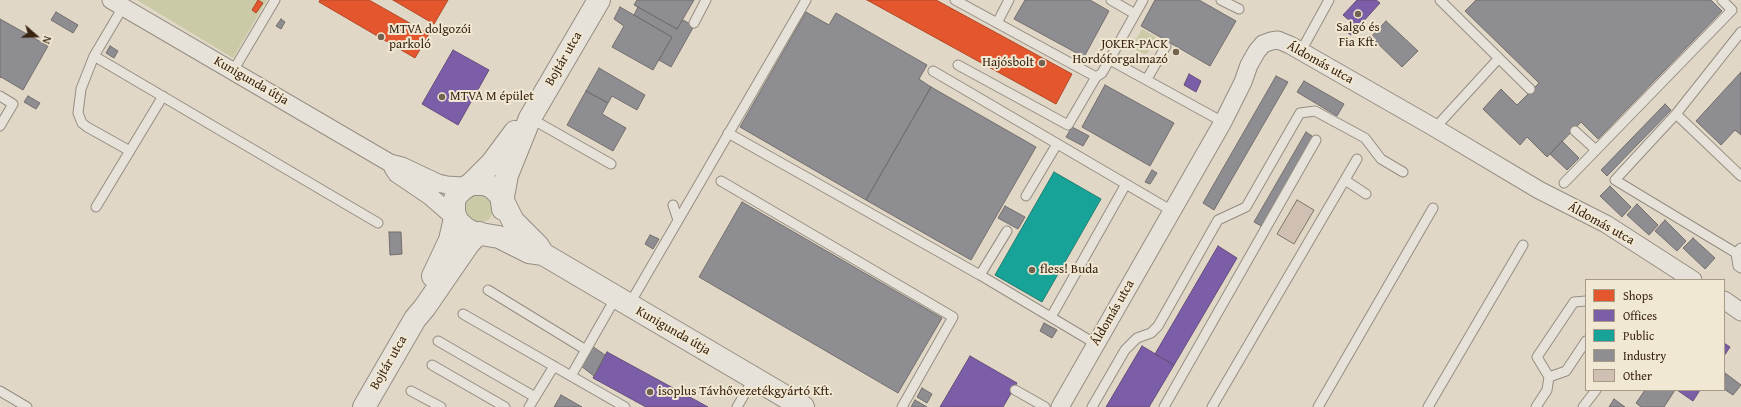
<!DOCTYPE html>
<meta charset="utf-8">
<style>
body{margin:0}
#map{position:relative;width:1741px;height:407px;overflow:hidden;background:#e0d7c6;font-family:"Gentium Book Plus",serif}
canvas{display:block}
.legend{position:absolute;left:1585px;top:279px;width:140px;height:112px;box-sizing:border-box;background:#f1e8d3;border:1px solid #a79a86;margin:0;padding:5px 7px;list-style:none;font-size:12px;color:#392412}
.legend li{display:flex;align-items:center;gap:8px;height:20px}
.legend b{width:20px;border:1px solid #a79a86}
.north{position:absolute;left:16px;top:16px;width:40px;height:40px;-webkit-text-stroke:3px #f1e8d3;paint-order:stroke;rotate:110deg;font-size:11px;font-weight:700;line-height:16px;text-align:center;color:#392412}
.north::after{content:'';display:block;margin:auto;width:14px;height:18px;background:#392412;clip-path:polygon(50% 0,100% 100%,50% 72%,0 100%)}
</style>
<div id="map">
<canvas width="1741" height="407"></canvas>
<ul class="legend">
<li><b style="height:11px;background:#e4572e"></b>Shops</li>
<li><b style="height:11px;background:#7b5ea7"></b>Offices</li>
<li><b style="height:11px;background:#17a398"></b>Public</li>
<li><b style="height:11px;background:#8d8d92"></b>Industry</li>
<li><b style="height:11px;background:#d0c0b3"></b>Other</li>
</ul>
<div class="north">N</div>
</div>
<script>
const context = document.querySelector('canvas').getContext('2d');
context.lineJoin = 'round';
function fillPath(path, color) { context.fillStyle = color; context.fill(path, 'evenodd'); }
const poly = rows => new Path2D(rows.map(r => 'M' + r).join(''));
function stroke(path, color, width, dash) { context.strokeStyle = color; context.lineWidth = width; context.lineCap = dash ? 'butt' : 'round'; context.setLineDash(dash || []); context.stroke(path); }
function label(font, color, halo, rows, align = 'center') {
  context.font = font + ' "Gentium Book Plus",serif'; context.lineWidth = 4; context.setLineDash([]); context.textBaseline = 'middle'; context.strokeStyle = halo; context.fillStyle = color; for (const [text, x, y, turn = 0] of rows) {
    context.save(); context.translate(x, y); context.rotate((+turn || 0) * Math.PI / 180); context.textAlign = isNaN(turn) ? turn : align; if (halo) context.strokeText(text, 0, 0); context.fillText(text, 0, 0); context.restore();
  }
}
const green = poly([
 [137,0,267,0,233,58],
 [1142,29,1156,37,1148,53,1144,54,1134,49,1133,45],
 '465 209a14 14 0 1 1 28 0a14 14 0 1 1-28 0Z'
]);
const shops = poly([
 [258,0,263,3,256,13,252,10,258,0],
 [320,0,369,0,429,34,415,58,319,2,320,0],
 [393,0,448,0,434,24,393,0],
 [867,0,936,0,1072,74,1056,104,867,0]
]);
const offices = poly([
 [1357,0,1376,0,1380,3,1351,35,1343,29,1350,21,1343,15,1357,0],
 [453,50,489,70,458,125,422,104,453,50],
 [1189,74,1201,81,1196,92,1184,85,1189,74],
 [1218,246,1237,258,1174,365,1155,354,1218,246],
 [1724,343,1730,347,1724,356,1724,343],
 [1142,346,1174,365,1149,407,1106,407,1142,346],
 [607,352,708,407,646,407,593,378,607,352],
 [970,356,1017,383,1003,407,940,407,970,356],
 [1677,390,1700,390,1693,401,1677,390]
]);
const public = poly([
 [1054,172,1101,199,1042,302,995,275,1054,172]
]);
const industry = poly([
 [637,0,694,0,677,29,634,5,637,0],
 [1025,0,1090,0,1109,11,1084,57,1014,19,1025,0],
 [1155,0,1199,0,1236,21,1210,66,1141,26,1155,0],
 [1476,0,1711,0,1722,11,1598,139,1581,122,1547,157,1527,137,1520,145,1483,109,1501,89,1517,105,1539,83,1465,11,1476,0],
 [620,7,672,37,653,70,612,47,624,26,614,19,620,7],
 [638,7,677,29,683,20,694,26,671,67,659,60,672,37,634,15,638,7],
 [56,12,78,25,73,33,51,20,56,12],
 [806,12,829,25,836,13,927,65,919,79,931,87,866,200,740,127,806,12],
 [0,19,48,46,23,90,1,77,0,78,0,19],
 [281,19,285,22,281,29,276,26,281,19],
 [1386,21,1418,51,1402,67,1371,37,1386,21],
 [110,46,118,51,114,58,106,53,110,46],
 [599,68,645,95,637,110,612,96,608,103,586,91,599,68],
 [1741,72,1741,135,1735,130,1721,145,1696,121,1741,72],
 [1276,76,1288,82,1214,210,1203,203,1276,76],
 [1304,81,1344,104,1337,116,1297,92,1304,81],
 [1105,85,1174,123,1150,166,1082,127,1105,85],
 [931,87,1036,147,971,260,866,200,931,87],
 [586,91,608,103,602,114,626,128,613,151,567,125,586,91],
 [28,96,40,103,36,109,24,102,28,96],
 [1665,104,1671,110,1607,176,1601,170,1665,104],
 [1072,127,1089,136,1083,146,1066,137,1072,127],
 [1306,132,1315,138,1263,227,1254,222,1306,132],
 [1562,141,1579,158,1567,170,1550,154,1562,141],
 [1152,170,1157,173,1150,184,1145,182,1152,170],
 [1610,186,1631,207,1622,217,1600,196,1610,186],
 [742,202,942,318,898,393,699,277,742,202],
 [1637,204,1658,225,1649,235,1627,215,1637,204],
 [1005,206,1025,217,1018,229,998,218,1005,206],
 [1665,220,1686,241,1677,251,1655,231,1665,220],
 [389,232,401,232,402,254,390,255,389,232],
 [650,235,659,239,653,249,645,244,650,235],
 [1693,238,1715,258,1705,269,1683,248,1693,238],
 [1044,323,1057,330,1052,338,1040,331,1044,323],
 [592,346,605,355,594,376,581,366,592,346],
 [1725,373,1741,385,1733,395,1724,389,1725,373],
 [922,388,932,394,927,403,917,397,922,388],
 [1645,390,1675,390,1664,407,1641,407,1636,403,1645,390],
 [561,395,582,407,554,407,561,395],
 [1614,399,1625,407,1609,407,1614,399],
 [915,400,927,407,911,407,915,400]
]);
const building = poly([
 [1297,200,1314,210,1294,244,1277,234,1297,200]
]);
const service = poly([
 [955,0,1096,77,1102,73,1143,0],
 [1111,0,1135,14],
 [1221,0,1239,9],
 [1440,0,1530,89],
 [123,7,94,56,81,89,78,113,82,123,87,127,130,151],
 [694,23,706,0],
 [997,23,1009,0],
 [1301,51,1329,0],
 [94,56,378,223],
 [1110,60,1223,122],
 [958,65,1068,125,1096,77],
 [233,71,275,0],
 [933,71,1172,211],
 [1147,79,1166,46],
 [0,96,13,104,0,126],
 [1676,114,1741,32],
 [530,118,611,164],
 [1435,128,1499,58],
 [1575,131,1596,150],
 [728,133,980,275,1096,344],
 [1345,180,1366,194],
 [721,181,953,317,902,407],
 [1564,183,1732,10,1722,0],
 [1026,196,1057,144],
 [673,205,678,220],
 [96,207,163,96],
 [1741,248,1736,253,1738,266,1741,268],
 [1736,253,1615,180,1676,114,1741,176],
 [980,275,1007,231],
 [488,290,586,350],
 [629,305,806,0],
 [463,314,625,407],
 [1051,317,1126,184],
 [438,341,535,397],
 [432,365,505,407],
 [571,376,616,297],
 [1549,377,1566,371,1586,341],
 [1015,390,1045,407],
 [0,391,27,407],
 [411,391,441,407],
 [529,407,554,366],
 [737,407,754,378],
 [1092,407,1125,350,1137,338,1151,333,1158,326,1218,220,1246,207,1300,113,1315,111,1365,138,1381,159,1403,172],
 [1164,407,1316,140],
 [1212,407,1357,159],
 [1318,407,1433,208],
 [1428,407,1523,245],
 [1536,407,1547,390,1549,377,1537,357,1574,302,1586,301],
 [1583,407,1596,390]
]);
const minor = poly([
 [111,0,390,163,402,166,438,183,447,185,462,186,471,184],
 [393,168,397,174,431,197,455,218],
 [1724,300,1741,312],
 [1060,407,1223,122,1243,82,1249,65,1257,51,1263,44,1271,41,1278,40,1290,45,1435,128,1539,190,1606,224,1693,280]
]);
const tertiary = poly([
 [471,184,492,163,515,132],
 [503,209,502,202,507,175,530,118,599,0],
 [543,254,538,246,513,221,500,195,492,187,484,184,471,184,463,189,456,196,454,202,454,213,458,222,466,229,474,233,499,237,529,252,543,254,803,407],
 [433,276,450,240,455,218],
 [364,407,415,319,425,307,469,243,479,233]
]);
const markers = [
 [1358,14,4,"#736351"],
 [381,37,4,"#736351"],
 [1176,52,4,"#736351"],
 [1042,63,4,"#736351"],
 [442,97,4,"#736351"],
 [1032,270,4,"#736351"],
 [650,392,4,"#736351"]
];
const poiNames = [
 ["Salgó és",1358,28,"center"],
 ["Fia Kft.",1358,43,"center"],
 ["MTVA dolgozói",389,30],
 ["parkoló",389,45],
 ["JOKER-PACK",1168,45,"right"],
 ["Hordóforgalmazó",1168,60,"right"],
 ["Hajósbolt",1034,63,"right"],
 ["MTVA M épület",450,97],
 ["fless! Buda",1040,270],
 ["isoplus Távhővezetékgyártó Kft.",658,392]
];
const streetNames = [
 ["Bojtár utca",564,59,-60],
 ["Áldomás utca",1320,63,29],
 ["Kunigunda útja",251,81,30],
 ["Áldomás utca",1601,224,29],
 ["Áldomás utca",1113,313,-60],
 ["Kunigunda útja",673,331,30],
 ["Bojtár utca",389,363,-60]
];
fillPath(green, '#cbcaa7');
fillPath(shops, '#e4572e');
stroke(shops, '#b14826', 1);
fillPath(offices, '#7b5ea7');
stroke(offices, '#674d7a', 1);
fillPath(public, '#17a398');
stroke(public, '#217d70', 1);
fillPath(industry, '#8d8d92');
stroke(industry, '#746e6c', 1);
fillPath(building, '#d0c0b3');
stroke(building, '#7d756a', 1);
stroke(service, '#958d81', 11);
stroke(minor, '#958d81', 19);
stroke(tertiary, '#958d81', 24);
stroke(service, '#e6e2da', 9);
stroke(minor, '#e6e2da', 17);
stroke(tertiary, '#e6e2da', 22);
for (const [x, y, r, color] of markers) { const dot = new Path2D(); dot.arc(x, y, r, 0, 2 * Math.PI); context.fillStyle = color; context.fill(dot); stroke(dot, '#f1e8d3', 1.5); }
label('13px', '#392412', '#f1e8d3', poiNames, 'left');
label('13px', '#392412', '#f1e8d3', streetNames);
</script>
